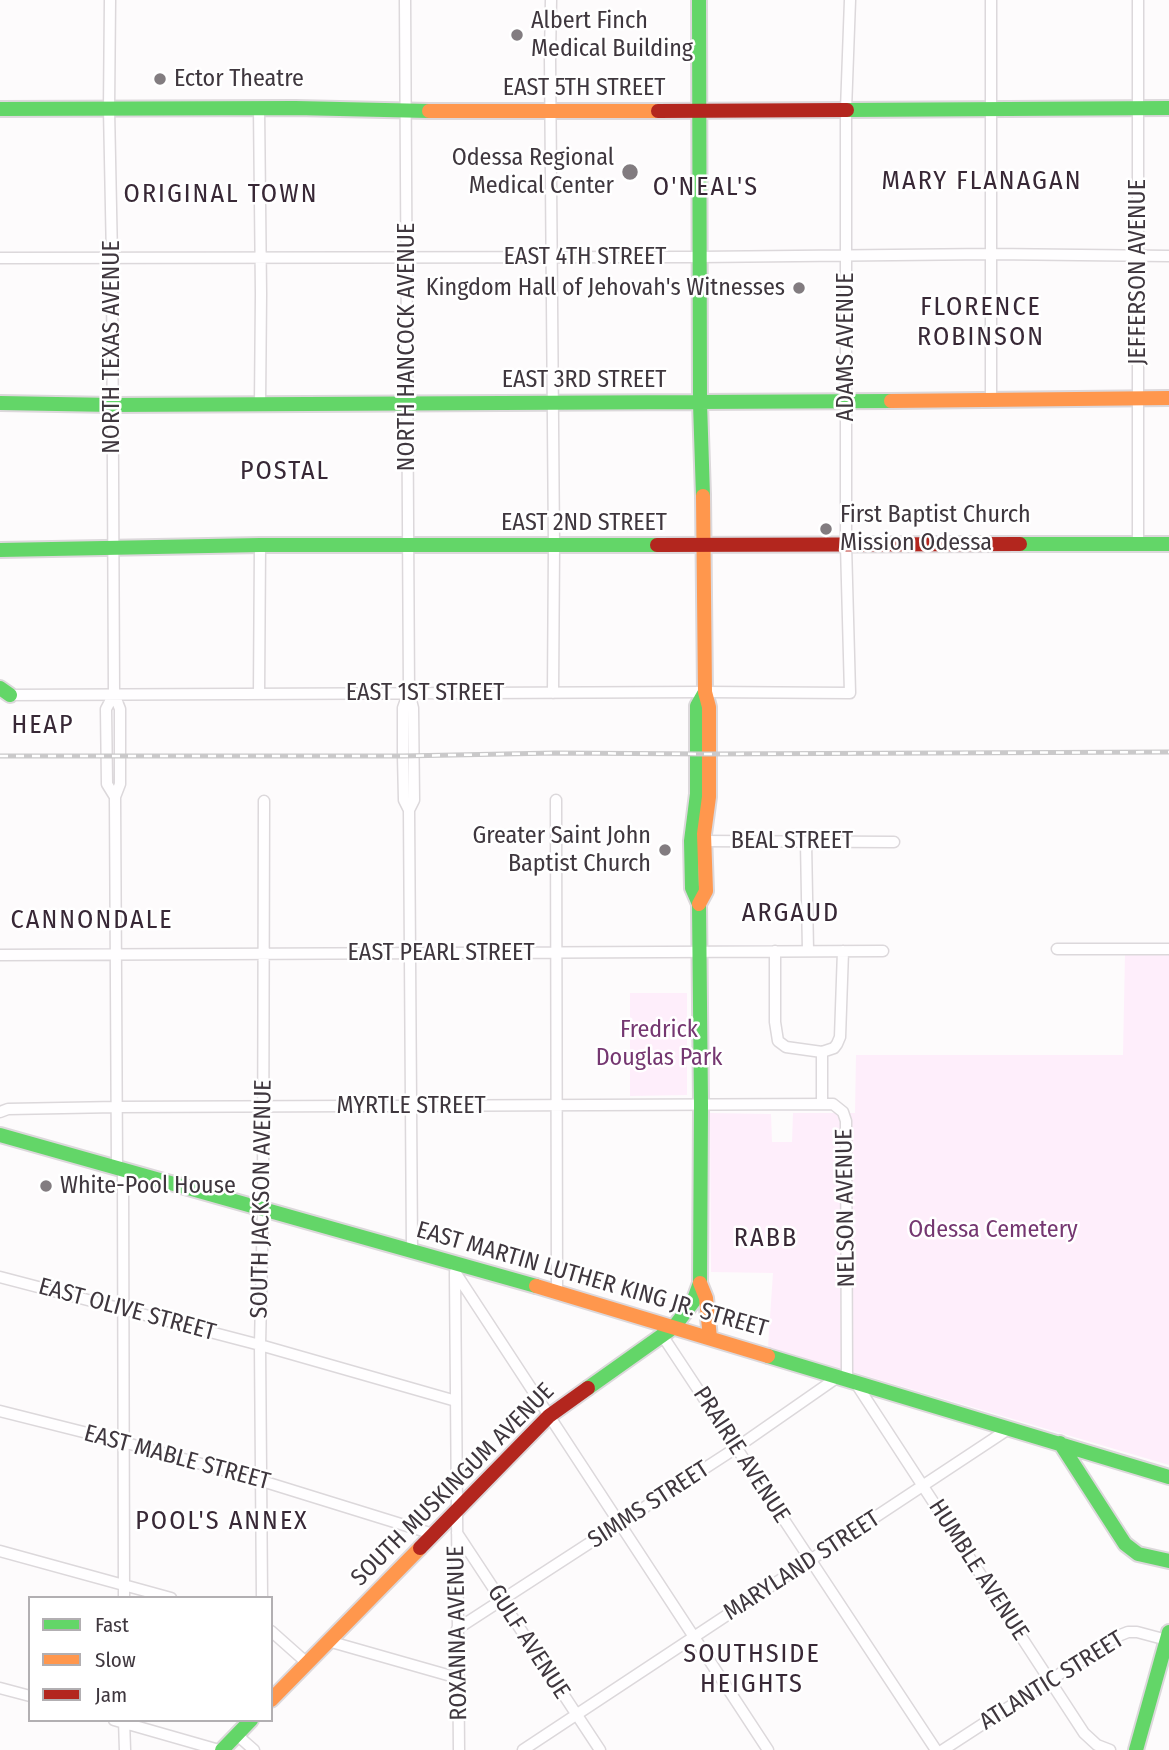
<!DOCTYPE html>
<style>
body{margin:0}
#map{position:relative;width:1169px;height:1750px;overflow:hidden;background:#fdfbfc;font-family:"Fira Sans Condensed",sans-serif}
canvas{display:block}
.legend{position:absolute;left:28px;top:1596px;width:245px;height:126px;box-sizing:border-box;background:#fff;border:2px solid #b2afb2;margin:0;padding:9px 12px;list-style:none;font-size:21px;color:#3f373e}
.legend li{display:flex;align-items:center;gap:14px;height:35px}
.legend b{width:35px;border:2px solid #b2afb2}
</style>
<div id="map">
<canvas width="1169" height="1750"></canvas>
<ul class="legend">
<li><b style="height:9px;background:#63d668"></b>Fast</li>
<li><b style="height:9px;background:#ff974d"></b>Slow</li>
<li><b style="height:9px;background:#b3261e"></b>Jam</li>
</ul>
</div>
<script>
const context = document.querySelector('canvas').getContext('2d');
context.lineJoin = 'round';
function fillPath(path, color) { context.fillStyle = color; context.fill(path, 'evenodd'); }
const poly = rows => new Path2D(rows.map(r => 'M' + r).join(''));
function stroke(path, color, width, dash) { context.strokeStyle = color; context.lineWidth = width; context.lineCap = dash ? 'butt' : 'round'; context.setLineDash(dash || []); context.stroke(path); }
function label(font, color, halo, rows, align = 'center') {
  context.font = font + ' "Fira Sans Condensed",sans-serif'; context.lineWidth = 5; context.setLineDash([]); context.textBaseline = 'middle'; context.strokeStyle = halo; context.fillStyle = color; for (const [text, x, y, turn = 0] of rows) {
    context.save(); context.translate(x, y); context.rotate((+turn || 0) * Math.PI / 180); context.textAlign = isNaN(turn) ? turn : align; if (halo) context.strokeText(text, 0, 0); context.fillText(text, 0, 0); context.restore();
  }
}
const green = poly([
 [1125,953,1169,954,1169,1465,768,1347,773,1273,711,1272,710,1113,771,1114,772,1142,792,1142,793,1113,855,1113,856,1055,1123,1055],
 [630,993,687,993,687,1095,630,1096]
]);
const street = poly([
 [110,0,109,109,112,258,114,694,120,709,120,784,115,797,117,1168],
 [405,0,409,693,413,708,414,800,409,810,412,1251],
 [551,0,550,58,554,546,553,693],
 [991,0,991,399],
 [1138,0,1138,544],
 [259,108,261,294,260,404],
 [0,258,699,257,991,254,1169,256],
 [114,694,106,709,107,784,115,797],
 [259,694,260,545],
 [408,694,403,708,403,756,404,800,409,810],
 [8,695,705,692,850,693,846,545,846,110,850,0],
 [556,800,557,1292],
 [698,841,894,842],
 [806,842,808,951],
 [1057,949,1169,949],
 [775,951,775,1022,778,1041,786,1047,822,1052,834,1048,837,1044,840,1037,843,951],
 [0,955,883,951],
 [822,1052,822,1103],
 [0,1112,8,1109,117,1107,833,1104,843,1112,846,1121,847,1379],
 [123,1170,124,1598],
 [455,1272,768,1750],
 [455,1274,459,1750],
 [0,1277,260,1345,456,1401],
 [662,1335,936,1750],
 [855,1382,1084,1733,1097,1745,1110,1750],
 [0,1411,123,1442,262,1481,433,1534],
 [457,1533,600,1750],
 [0,1551,171,1598],
 [262,1598,260,1345,263,1209,264,801],
 [457,1629,736,1448,838,1377],
 [271,1631,307,1663],
 [328,1641,458,1678],
 [0,1688,30,1696],
 [114,1720,219,1750],
 [124,1720,125,1750],
 [237,1735,254,1750],
 [523,1750,1010,1428],
 [943,1750,1118,1636,1128,1632,1137,1632,1167,1640]
]);
const fast = poly([
 [699,0,700,403,703,496],
 [0,109,295,108,429,111],
 [847,110,1169,108],
 [0,403,113,405,891,401],
 [1020,544,1169,544],
 [0,550,260,545,657,545],
 [0,688,10,695],
 [0,1135,536,1286],
 [768,1356,1169,1477],
 [588,1388,674,1327,693,1302,700,1283,701,1105,699,904,692,888,691,841,697,794,697,706,705,692],
 [1060,1443,1125,1544,1138,1554,1169,1561],
 [222,1750,251,1720],
 [1136,1750,1169,1632]
]);
const slow = poly([
 [429,111,658,111],
 [891,401,1169,398],
 [699,904,706,891,704,834,709,797,709,707,705,692,703,496],
 [700,1283,706,1298,710,1338],
 [536,1286,768,1356],
 [271,1700,420,1548]
]);
const jam = poly([
 [658,111,847,110],
 [657,545,1020,544],
 [420,1548,549,1416,588,1388]
]);
const rail = poly([
 [0,756,403,756,555,753,708,754,1169,752]
]);
const markers = [
 [517,35,7,"#827c80"],
 [160,79,7,"#827c80"],
 [630,172,9,"#827c80"],
 [799,288,7,"#827c80"],
 [826,529,7,"#827c80"],
 [665,850,7,"#827c80"],
 [46,1186,7,"#827c80"]
];
const poiNames = [
 ["Albert Finch",531,21],
 ["Medical Building",531,49],
 ["Ector Theatre",174,79],
 ["Odessa Regional",614,158,"right"],
 ["Medical Center",614,186,"right"],
 ["Kingdom Hall of Jehovah's Witnesses",785,288,"right"],
 ["First Baptist Church",840,515],
 ["Mission Odessa",840,543],
 ["Greater Saint John",651,836,"right"],
 ["Baptist Church",651,864,"right"],
 ["White-Pool House",60,1186]
];
const streetNames = [
 ["EAST 5TH STREET",584,88],
 ["EAST 4TH STREET",585,257],
 ["JEFFERSON AVENUE",1138,272,-90],
 ["NORTH TEXAS AVENUE",112,347,-90],
 ["NORTH HANCOCK AVENUE",407,347,-90],
 ["ADAMS AVENUE",846,347,-90],
 ["EAST 3RD STREET",584,380],
 ["EAST 2ND STREET",584,523],
 ["EAST 1ST STREET",425,693],
 ["BEAL STREET",792,841],
 ["EAST PEARL STREET",441,953],
 ["MYRTLE STREET",411,1106],
 ["SOUTH JACKSON AVENUE",262,1199,-89],
 ["NELSON AVENUE",846,1208,-91],
 ["EAST MARTIN LUTHER KING JR. STREET",592,1280,16],
 ["EAST OLIVE STREET",127,1310,15],
 ["PRAIRIE AVENUE",741,1455,57],
 ["EAST MABLE STREET",177,1458,15],
 ["SOUTH MUSKINGUM AVENUE",453,1485,-45],
 ["SIMMS STREET",649,1505,-33],
 ["MARYLAND STREET",802,1566,-33],
 ["HUMBLE AVENUE",978,1570,57],
 ["ROXANNA AVENUE",458,1633,-91],
 ["GULF AVENUE",528,1642,57],
 ["ATLANTIC STREET",1052,1681,-32]
];
const parkNames = [
 ["Fredrick",659,1030],
 ["Douglas Park",659,1058],
 ["Odessa Cemetery",993,1230]
];
const neighbourhoodNames = [
 ["MARY FLANAGAN",982,182],
 ["O'NEAL'S",706,188],
 ["ORIGINAL TOWN",221,195],
 ["FLORENCE",981,308],
 ["ROBINSON",981,338],
 ["POSTAL",285,472],
 ["HEAP",43,726],
 ["ARGAUD",791,914],
 ["CANNONDALE",92,921],
 ["RABB",766,1239],
 ["POOL'S ANNEX",222,1522],
 ["SOUTHSIDE",752,1655],
 ["HEIGHTS",752,1685]
];
fillPath(green, '#feeefb');
stroke(street, '#dcd8db', 13);
stroke(fast, '#dcd8db', 18);
stroke(slow, '#dcd8db', 18);
stroke(jam, '#dcd8db', 18);
stroke(street, '#fffeff', 10);
stroke(fast, '#63d668', 14);
stroke(slow, '#ff974d', 14);
stroke(jam, '#b3261e', 14);
stroke(rail, '#cac9ca', 5);
stroke(rail, '#fff', 2.5, [8]);
for (const [x, y, r, color] of markers) { const dot = new Path2D(); dot.arc(x, y, r, 0, 2 * Math.PI); context.fillStyle = color; context.fill(dot); stroke(dot, '#fff', 2.5); }
label('24px', '#3f373e', '#fff', poiNames, 'left');
label('24px', '#3f373e', '#fff', streetNames);
label('24px', '#753771', '#fff', parkNames);
context.letterSpacing = '2px';
label('26px', '#382836', '#fff', neighbourhoodNames);
context.letterSpacing = '0px';
</script>
